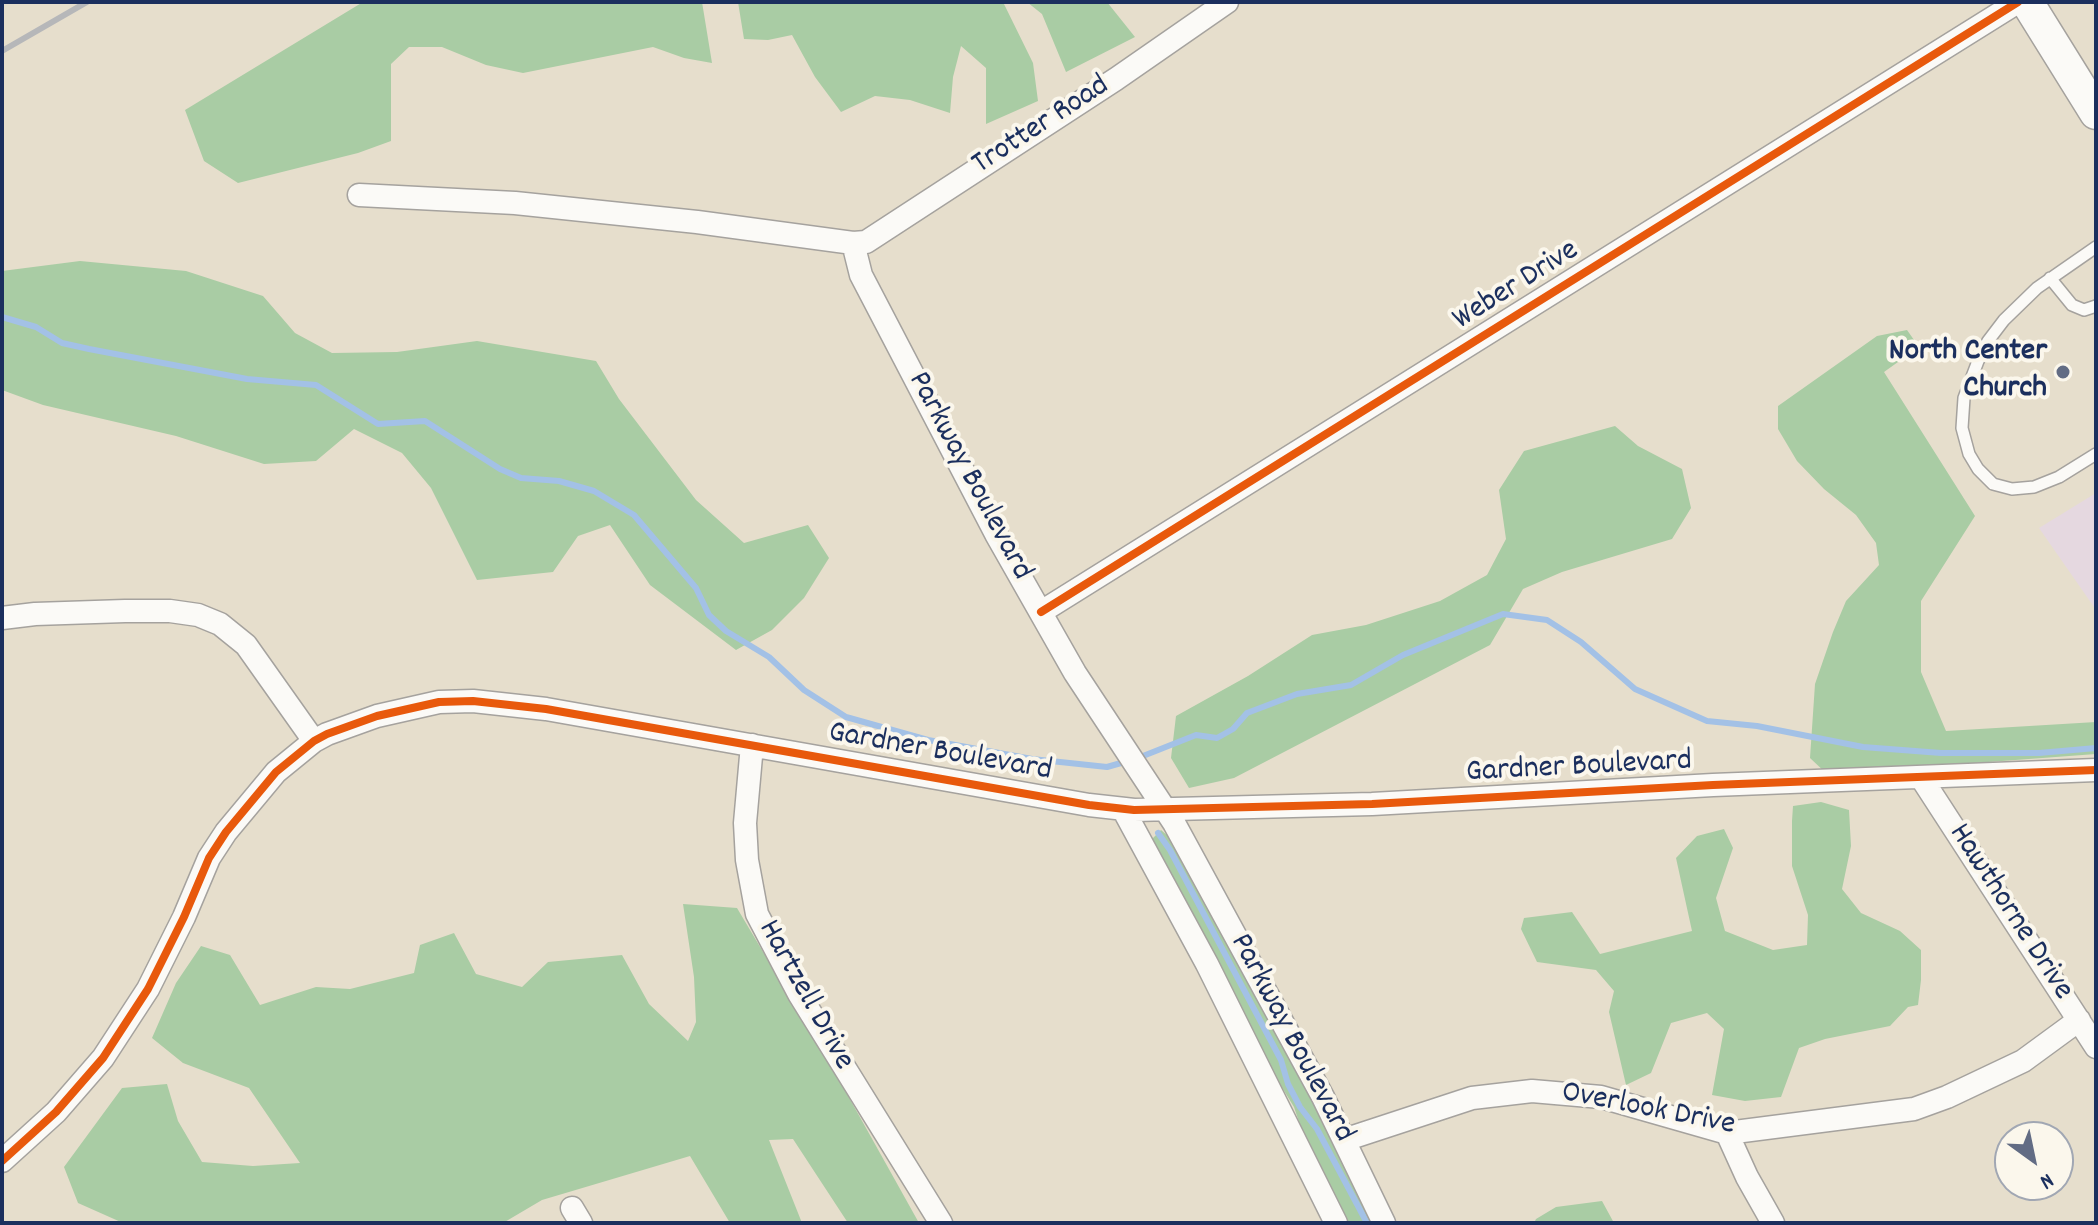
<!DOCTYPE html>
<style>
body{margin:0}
#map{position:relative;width:2098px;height:1225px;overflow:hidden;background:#e6decc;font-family:Dekko,sans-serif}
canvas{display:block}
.frame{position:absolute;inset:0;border:4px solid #1b2f5e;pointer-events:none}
.north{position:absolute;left:1994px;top:1121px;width:80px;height:80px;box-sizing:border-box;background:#fbf7ec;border:2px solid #a1a7b3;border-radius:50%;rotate:147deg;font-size:22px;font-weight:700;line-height:32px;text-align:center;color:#1b2f5e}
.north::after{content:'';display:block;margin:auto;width:28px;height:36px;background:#626c84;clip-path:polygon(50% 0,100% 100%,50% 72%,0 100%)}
</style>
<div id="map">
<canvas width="2098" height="1225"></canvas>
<div class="frame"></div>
<div class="north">N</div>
</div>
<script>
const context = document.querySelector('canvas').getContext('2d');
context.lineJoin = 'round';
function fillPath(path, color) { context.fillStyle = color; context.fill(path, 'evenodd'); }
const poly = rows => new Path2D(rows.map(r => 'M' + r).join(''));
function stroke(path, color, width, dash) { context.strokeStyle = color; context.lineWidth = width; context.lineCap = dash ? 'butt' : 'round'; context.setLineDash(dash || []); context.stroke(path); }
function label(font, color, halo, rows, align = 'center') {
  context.font = font + ' Dekko,sans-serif'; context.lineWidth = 8; context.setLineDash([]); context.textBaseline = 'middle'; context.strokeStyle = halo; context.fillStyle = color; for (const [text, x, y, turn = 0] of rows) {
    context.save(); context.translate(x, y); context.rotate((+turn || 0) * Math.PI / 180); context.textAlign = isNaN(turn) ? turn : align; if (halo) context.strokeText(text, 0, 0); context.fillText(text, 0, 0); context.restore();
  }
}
const built = poly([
 [2096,493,2096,606,2094,607,2039,528]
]);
const forest = poly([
 [363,2,702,2,712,63,684,58,653,47,523,73,486,65,442,47,409,47,391,64,391,141,358,153,238,183,204,161,185,110],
 [738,2,1003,2,1033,63,1038,101,986,124,986,68,961,46,953,77,950,113,910,100,875,96,841,112,815,77,792,35,768,40,744,39],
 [1027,2,1107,2,1135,37,1066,72,1042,14],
 [80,261,186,271,263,296,295,333,332,353,397,352,477,341,596,361,619,399,696,500,744,543,808,525,829,558,804,598,772,630,736,650,650,585,610,525,578,536,553,572,477,580,431,488,402,453,354,429,316,461,264,464,176,436,43,405,2,390,2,271],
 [1907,330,1919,347,1884,372,1975,516,1921,601,1921,672,1946,731,2096,722,2096,754,1827,774,1810,758,1815,684,1833,632,1846,601,1879,565,1876,543,1856,515,1824,489,1797,461,1778,429,1778,406,1877,336],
 [1615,426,1638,446,1682,469,1691,508,1672,539,1562,572,1523,589,1490,645,1234,778,1189,788,1171,758,1176,716,1248,676,1312,635,1366,625,1440,601,1487,575,1506,539,1499,490,1524,451],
 [1821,802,1849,810,1851,846,1842,889,1861,913,1900,931,1921,950,1921,980,1918,1005,1908,1007,1890,1026,1825,1039,1799,1048,1781,1097,1745,1101,1712,1095,1724,1029,1707,1013,1671,1023,1651,1073,1626,1085,1609,1012,1614,991,1596,970,1537,962,1521,929,1524,918,1572,912,1600,954,1692,931,1676,858,1697,836,1724,829,1733,848,1716,898,1725,931,1773,950,1807,945,1808,915,1792,866,1792,821,1793,806],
 [1161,830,1175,842,1314,1090,1373,1223,1344,1223,1308,1149,1294,1107,1265,1060,1150,841],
 [683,904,737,908,842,1085,919,1223,848,1223,793,1139,769,1140,802,1223,730,1223,690,1156,542,1200,503,1223,123,1223,78,1203,64,1167,122,1088,167,1084,178,1121,202,1162,253,1166,300,1163,249,1088,183,1063,152,1038,176,983,201,946,230,955,260,1005,316,987,350,989,414,973,420,945,454,933,476,974,522,987,548,962,622,955,649,1004,688,1041,696,1022,694,977],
 [1602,1201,1614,1223,1534,1223,1536,1219,1556,1207]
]);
const stream = poly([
 [2,317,36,327,62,343,89,349,247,379,316,385,378,424,425,421,500,469,521,478,559,481,594,491,634,515,696,588,709,615,726,631,769,657,804,690,846,717,928,740,1032,759,1107,767,1121,763],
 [1143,756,1196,735,1217,738,1233,729,1247,713,1297,694,1351,685,1403,655,1503,614,1547,620,1581,642,1635,689,1707,721,1757,726,1863,747,1941,753,2039,753,2096,748],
 [1158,833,1170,850,1281,1060,1288,1084,1300,1107,1317,1129,1367,1223]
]);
const lane = poly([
 [2096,247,2037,288,2004,320,1988,341,1978,361,1964,398,1962,428,1969,454,1978,469,1993,484,2012,489,2034,487,2059,477,2096,454],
 [2050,278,2072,305,2084,310,2096,306]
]);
const street = poly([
 [359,195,515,203,697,222,853,243,866,242,1116,79,1227,2],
 [853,243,861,275,996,534,1075,673,1174,823,1323,1097,1384,1223],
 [1041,612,2018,2],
 [2,618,35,614,125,611,170,611,198,615,220,624,246,645,314,741],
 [752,745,745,823,747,860,757,914,799,994,941,1223],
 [1922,779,2096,1047],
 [1123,809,1207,964,1336,1223],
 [1727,1133,1747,1177,1773,1223],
 [1344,1140,1472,1098,1532,1091,1601,1097,1727,1133,1914,1109,1947,1097,2023,1061,2079,1020],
 [2,1161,56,1112,103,1058,148,989,184,917,209,858,226,832,276,772,314,741,327,734,377,716,439,702,473,701,546,709,1089,805,1134,810,1372,804,1713,785,2096,770],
 [572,1208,581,1223]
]);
const secondary = poly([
 [2027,2,2096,113]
]);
const rail = poly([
 [2,51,87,2]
]);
const cycleway = poly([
 [1041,612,2018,2],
 [2,1161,56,1112,103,1058,148,989,184,917,209,858,226,832,276,772,314,741,327,734,377,716,439,702,473,701,546,709,1089,805,1134,810,1372,804,1713,785,2096,770]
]);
const markers = [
 [2063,372,8,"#626c84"]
];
const streetNames = [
 ["Trotter Road",1042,127,-33],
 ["Weber Drive",1517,287,-32],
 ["Parkway Boulevard",968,477,62],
 ["Gardner Boulevard",940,754,10],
 ["Gardner Boulevard",1579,769,-3],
 ["Hawthorne Drive",2009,913,57],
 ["Hartzell Drive",804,996,61],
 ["Parkway Boulevard",1290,1039,62],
 ["Overlook Drive",1648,1111,11]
];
const poiNames = [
 ["North Center",2047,354],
 ["Church",2047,391]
];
fillPath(built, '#e5d8e0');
fillPath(forest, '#a9cca4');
stroke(stream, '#a3c1e6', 6);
stroke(lane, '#a5a29e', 14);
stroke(street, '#a5a29e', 25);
stroke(secondary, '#a5a29e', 35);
stroke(lane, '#fbfaf7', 11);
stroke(street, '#fbfaf7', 22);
stroke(secondary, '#fbfaf7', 32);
stroke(rail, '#b6b7b9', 6);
stroke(cycleway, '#e8590c', 8);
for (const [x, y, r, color] of markers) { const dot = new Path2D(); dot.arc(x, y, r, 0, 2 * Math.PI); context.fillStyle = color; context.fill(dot); stroke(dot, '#fbf7ec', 3); }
label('32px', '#1b2f5e', '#fbf7ec', streetNames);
label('bold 32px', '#1b2f5e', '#fbf7ec', poiNames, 'right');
</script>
